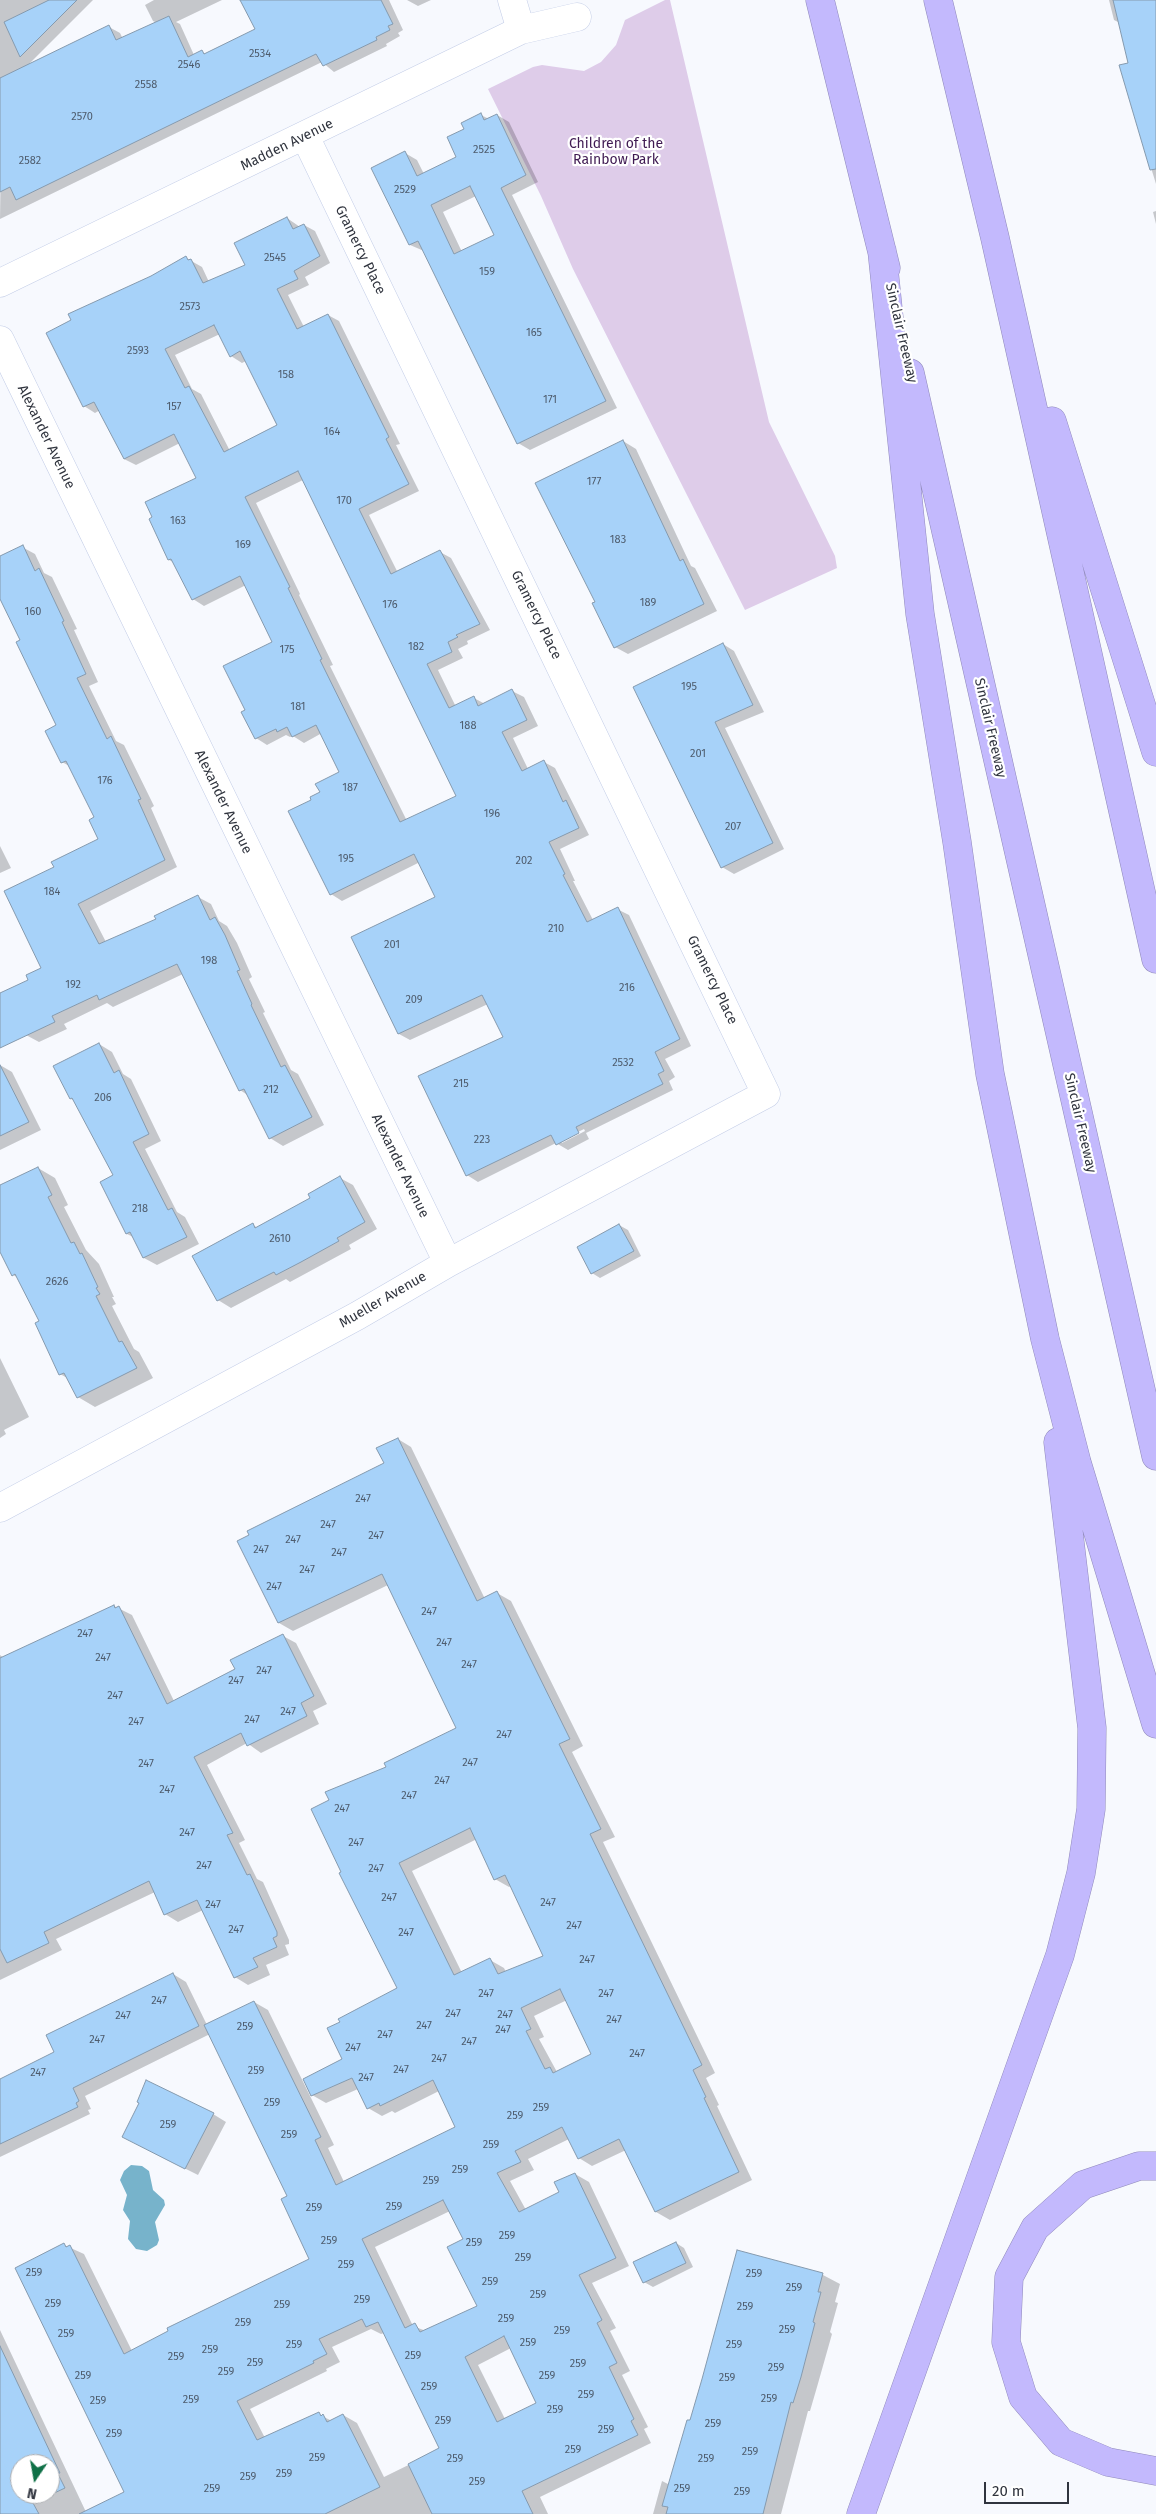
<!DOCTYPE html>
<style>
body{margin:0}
#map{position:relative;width:1156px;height:2514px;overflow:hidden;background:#f7f9fe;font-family:"Fira Sans",sans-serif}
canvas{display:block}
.north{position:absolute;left:10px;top:2454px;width:50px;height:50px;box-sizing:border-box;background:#fff;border:1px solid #acaeb2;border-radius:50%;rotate:192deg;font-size:14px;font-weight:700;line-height:20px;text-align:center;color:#30343e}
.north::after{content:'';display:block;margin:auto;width:18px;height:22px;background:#107147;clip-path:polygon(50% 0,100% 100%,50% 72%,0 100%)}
.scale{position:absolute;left:984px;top:2482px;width:85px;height:22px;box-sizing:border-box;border:2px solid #30343e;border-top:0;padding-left:6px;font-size:15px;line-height:18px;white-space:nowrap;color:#30343e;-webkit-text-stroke:4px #fff;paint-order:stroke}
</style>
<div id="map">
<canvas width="1156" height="2514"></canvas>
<div class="north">N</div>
<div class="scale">20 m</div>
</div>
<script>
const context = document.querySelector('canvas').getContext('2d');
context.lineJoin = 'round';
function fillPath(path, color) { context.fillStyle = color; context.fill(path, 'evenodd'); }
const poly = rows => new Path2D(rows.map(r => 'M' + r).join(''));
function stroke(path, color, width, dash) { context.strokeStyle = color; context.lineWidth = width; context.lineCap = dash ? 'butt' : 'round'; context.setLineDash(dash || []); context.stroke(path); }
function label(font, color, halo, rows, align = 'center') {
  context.font = font + ' "Fira Sans",sans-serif'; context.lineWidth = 4.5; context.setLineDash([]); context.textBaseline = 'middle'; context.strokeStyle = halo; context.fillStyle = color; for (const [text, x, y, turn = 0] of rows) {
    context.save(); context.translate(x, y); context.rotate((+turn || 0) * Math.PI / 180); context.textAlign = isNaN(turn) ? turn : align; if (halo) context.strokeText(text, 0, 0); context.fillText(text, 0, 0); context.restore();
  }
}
const green = poly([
 [665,0,670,0,769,422,835,556,837,568,745,610,573,269,541,196,488,89,533,67,542,65,584,71,601,62,616,45,625,20]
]);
const water = poly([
 [131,2165,142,2166,149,2171,153,2190,164,2200,165,2205,155,2222,159,2240,157,2245,147,2251,136,2249,128,2239,130,2221,123,2210,127,2195,120,2180,124,2171]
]);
const shadow = poly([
 [0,0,93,0,28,65,109,27,120,33,123,39,157,23,153,21,145,5,154,0,222,0,176,22,180,24,194,55,202,52,206,54,256,30,241,0,389,0,403,30,398,33,400,36,386,44,387,46,334,72,322,62,0,219,2,79,0,78],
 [407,0,431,0,418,6],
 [1109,0,1156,0,1156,184,1120,66,1130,64,1120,23,1114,20],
 [481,115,489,119,497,115,509,122,538,182,512,195,617,408,530,450,518,443,424,251,410,245,373,168,405,153,417,160,424,174,458,157,466,130],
 [476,196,496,236,462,252,443,212],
 [1156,211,1156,224,1153,212],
 [287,218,300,227,304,225,315,231,330,263,305,277,309,285,288,295,304,327,328,315,339,321,400,444,396,445,419,491,369,515,398,573,440,552,451,558,490,630,467,641,468,644,458,649,463,658,438,670,456,707,474,698,485,704,512,691,524,697,538,726,513,738,528,769,544,762,555,768,589,835,560,849,575,881,573,881,593,920,617,909,629,915,691,1046,665,1059,675,1077,669,1081,673,1090,586,1133,589,1139,568,1150,556,1143,478,1182,467,1175,505,1038,488,1004,410,1040,399,1034,437,898,420,862,342,901,331,894,313,800,341,772,322,733,304,743,293,736,290,737,286,735,267,745,256,738,246,711,274,642,246,585,204,606,193,599,175,563,169,560,198,478,180,443,136,465,124,459,100,410,95,413,84,406,151,277,186,258,202,267,209,282,247,266],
 [220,334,231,356,242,363,246,361,277,426,230,451,201,394,192,389,175,355],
 [303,480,457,797,407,821,330,666,333,665,299,595,300,594,256,503],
 [584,1129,585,1131,562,1143,560,1141],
 [623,441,636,449,691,566,695,568,717,611,628,654,615,647,596,603],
 [22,547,35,554,44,573,52,577,77,629,74,630,98,682,89,686,116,741,124,745,154,806,151,808,177,867,90,911,106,942,157,920,198,897,211,904,219,921,227,926,237,943,252,977,249,979,265,1012,263,1013,291,1070,298,1074,324,1125,283,1146,270,1138,249,1096,240,1090,183,974,113,1007,107,1003,64,1024,67,1029,39,1042,26,1035,30,980,43,969,55,867,100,840,96,818,71,767,62,762,58,726,21,641,0,598,0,558],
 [723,644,734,651,764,712,725,728,784,849,734,874,722,867,635,687],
 [0,846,11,868,0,873],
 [99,1044,112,1052,123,1074,131,1079,161,1141,145,1149,177,1212,185,1217,199,1244,157,1265,144,1258,135,1238,127,1234,115,1176,75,1101,71,1099],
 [0,1065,12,1072,41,1130,0,1150],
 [38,1168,55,1178,68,1205,64,1207,86,1250,99,1264,114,1297,112,1297,116,1304,112,1306,134,1349,139,1352,153,1378,95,1407,78,1397,69,1379,60,1374,41,1322,19,1278,13,1275,0,1248,0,1187],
 [340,1178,353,1185,377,1229,349,1245,351,1249,290,1282,286,1279,231,1308,218,1300,253,1225,258,1228,312,1198],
 [619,1225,628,1230,641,1256,600,1278,592,1273],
 [0,1358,29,1417,4,1430,6,1434,0,1438],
 [398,1439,411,1447,485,1599,497,1593,511,1601,583,1746,572,1752,615,1837,603,1842,715,2073,706,2078,719,2105,717,2106,752,2180,670,2220,656,2212,626,2150,592,2166,579,2158,569,2139,528,2159,534,2170,510,2181,526,2210,561,2193,575,2174,589,2182,629,2266,592,2283,616,2328,610,2331,630,2371,622,2375,648,2427,644,2429,651,2443,540,2497,548,2514,0,2514,0,2330,86,2512,126,2493,64,2245,84,2254,132,2351,311,2259,289,2197,210,2034,85,2096,91,2109,88,2110,90,2114,0,2157,0,2080,56,2053,173,1974,186,1982,207,2025,254,2002,268,2010,334,2145,328,2148,344,2182,457,2128,439,2091,395,2113,392,2111,382,2116,368,2108,358,2089,326,2103,312,2095,344,2060,341,2022,398,1989,387,1767,457,1729,388,1585,293,1631,279,1623,239,1542,385,1464],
 [477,1839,495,1879,509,1887,511,1886,544,1957,506,1972,504,1968,490,1960,462,1973,412,1871],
 [567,2000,593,2055,557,2072,539,2039,544,2037,534,2016],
 [450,2211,465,2240,478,2306,426,2331,413,2326,375,2247],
 [371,2329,381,2334,384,2333,441,2449,384,2477,357,2423,343,2415,332,2421,318,2414,265,2438,250,2409,327,2371,326,2369,340,2362,332,2347],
 [511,2348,538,2403,505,2419,478,2365],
 [20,2464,50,2464,50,2494,20,2494],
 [114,1606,132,1615,174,1701,236,1670,283,1636,296,1643,327,1704,313,1711,319,1724,261,1753,247,1743,207,1765,245,1840,239,1843,257,1879,263,1882,289,1940,289,1944,285,1945,289,1955,266,1965,270,1975,248,1985,235,1977,203,1910,178,1922,165,1914,155,1892,56,1939,62,1950,0,1980,0,1655,4,1658],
 [140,2102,213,2114,226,2122,198,2175,136,2144],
 [676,2243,684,2248,693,2267,653,2287,644,2282],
 [738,2252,823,2275,840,2284,835,2302,838,2303,830,2332,832,2334,817,2387,810,2411,808,2411,781,2514,653,2514,662,2481,670,2485,691,2422]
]);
const building = poly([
 [49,0,77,0,20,57,4,22,49,0],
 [240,0,381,0,393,24,388,26,390,30,376,37,377,40,323,66,316,54,16,200,10,187,0,192,0,78,109,25,116,40,169,16,188,57,202,50,204,54,255,29,240,0],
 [1113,0,1156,0,1156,169,1150,170,1119,65,1128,63,1113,0],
 [481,113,484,120,497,114,526,175,501,188,606,401,517,444,418,241,409,245,371,168,405,151,417,176,456,157,447,137,464,129,461,123,481,113],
 [470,186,494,235,454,254,431,205,470,186],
 [287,217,293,229,304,224,320,256,294,271,298,279,277,289,297,329,328,314,389,437,386,439,409,484,359,509,391,574,440,550,480,624,456,635,458,637,448,642,452,652,427,664,449,708,474,696,478,706,512,689,527,720,502,732,522,771,544,760,563,802,566,800,579,828,549,842,565,874,563,875,587,922,618,907,680,1039,655,1052,664,1071,658,1074,663,1084,576,1127,579,1133,556,1145,551,1135,466,1176,418,1076,503,1037,482,995,398,1034,351,937,435,897,414,854,330,895,288,811,311,800,310,797,320,792,315,784,339,772,316,725,292,737,287,727,277,732,276,729,255,739,241,712,245,710,223,666,272,642,240,576,192,600,171,559,168,560,149,519,152,517,145,502,196,478,174,434,124,459,94,402,83,407,46,333,71,320,68,314,151,276,186,256,188,260,191,259,203,283,245,265,234,243,287,217],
 [214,325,230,357,240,351,277,425,224,452,189,386,185,388,165,349,214,325],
 [298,471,456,796,400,822,320,660,322,659,288,588,290,587,245,497,298,471],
 [623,440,680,561,683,559,704,604,614,648,592,603,595,602,535,483,623,440],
 [23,545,35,571,39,568,64,621,62,622,86,674,77,678,107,739,111,736,141,799,138,800,165,860,78,904,99,944,156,919,154,916,198,895,210,920,215,917,225,935,240,970,237,971,252,1004,251,1005,281,1067,285,1065,312,1117,269,1139,244,1089,239,1091,177,964,99,1000,97,995,52,1016,55,1022,0,1048,0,993,28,980,26,975,41,968,4,891,54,867,51,862,98,839,89,820,94,817,66,761,61,763,45,731,56,725,16,642,20,640,0,599,0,556,23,545],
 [723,643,753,705,715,722,773,843,721,868,633,687,723,643],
 [99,1043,114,1073,119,1070,149,1134,133,1142,168,1210,172,1208,187,1237,143,1258,130,1232,126,1234,100,1182,113,1175,72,1098,70,1099,53,1066,99,1043],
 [0,1065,29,1122,0,1136,0,1065],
 [38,1167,52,1195,48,1197,71,1243,74,1242,80,1254,82,1253,98,1287,96,1288,100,1294,96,1296,119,1342,122,1341,137,1368,77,1398,64,1373,59,1375,35,1323,39,1321,15,1274,12,1276,0,1252,0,1185,38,1167],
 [340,1176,365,1222,337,1238,339,1241,301,1262,276,1275,274,1272,217,1301,192,1256,253,1223,255,1228,310,1198,308,1194,340,1176],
 [619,1224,634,1251,591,1274,577,1247,619,1224],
 [398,1438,477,1601,497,1591,570,1739,559,1744,601,1829,590,1834,702,2065,693,2070,706,2097,704,2098,739,2172,655,2212,619,2139,578,2159,562,2127,515,2151,521,2162,497,2173,519,2212,559,2192,554,2182,575,2173,616,2258,579,2275,602,2320,597,2323,617,2363,609,2367,634,2419,631,2421,638,2435,522,2491,533,2514,432,2514,408,2464,439,2448,378,2322,366,2327,362,2319,319,2339,327,2354,313,2361,314,2363,237,2401,257,2440,319,2412,321,2416,323,2414,327,2422,343,2414,380,2487,325,2514,79,2514,124,2492,15,2268,64,2243,66,2247,70,2245,124,2354,168,2331,167,2328,309,2259,281,2199,287,2196,204,2025,254,2001,321,2137,315,2140,336,2185,455,2127,433,2080,380,2106,379,2103,367,2109,352,2078,311,2096,303,2079,342,2059,327,2028,340,2022,338,2019,397,1988,339,1873,341,1872,311,1809,329,1800,325,1792,386,1767,384,1763,456,1728,382,1574,278,1623,237,1541,249,1535,247,1531,384,1463,376,1448,398,1438],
 [470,1828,494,1880,505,1875,543,1956,498,1974,490,1958,454,1975,399,1863,470,1828],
 [560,1989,591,2054,553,2073,550,2067,545,2069,526,2031,531,2029,521,2008,560,1989],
 [443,2200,463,2239,447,2247,477,2306,420,2332,415,2323,405,2328,362,2239,443,2200],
 [504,2336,536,2403,497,2422,465,2357,504,2336],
 [114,1605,115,1608,119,1606,167,1704,235,1669,230,1660,283,1634,314,1696,301,1703,307,1716,247,1746,241,1733,194,1757,233,1833,227,1835,247,1875,250,1874,277,1932,277,1936,273,1938,277,1947,253,1958,258,1967,234,1978,197,1900,164,1915,149,1881,44,1932,49,1943,7,1963,0,1949,0,1658,114,1605],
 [173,1973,199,2026,73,2088,79,2101,76,2103,78,2107,0,2144,0,2079,54,2052,46,2035,173,1973],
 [146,2080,214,2113,185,2169,122,2137,139,2103,137,2102,146,2080],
 [676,2242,686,2263,643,2283,633,2262,676,2242],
 [737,2250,823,2273,818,2292,821,2292,813,2322,815,2323,801,2377,793,2403,791,2402,763,2514,666,2514,668,2507,662,2506,687,2420,690,2420,702,2379,737,2250],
 [0,2346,60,2473,58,2474,65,2488,33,2503,39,2514,0,2514,0,2346],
 [20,2464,50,2464,50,2494,20,2494,20,2464]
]);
const minor = poly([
 [512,0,521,30],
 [0,283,521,30,577,17],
 [0,340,448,1263],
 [0,1508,357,1316,448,1263,766,1094,305,136]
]);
const highway = poly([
 [820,0,886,268],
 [938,0,995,238,1156,959],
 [882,251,920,614,957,842,990,1074,1045,1339,1077,1463,1156,1724],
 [910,373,1156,1456],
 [1052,421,1156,752],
 [1156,2166,1139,2166,1083,2185,1035,2228,1009,2277,1006,2342,1023,2397,1061,2442,1108,2462,1156,2471],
 [861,2514,1060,1955,1081,1873,1091,1809,1092,1728,1058,1442]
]);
const numberNames = [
 ["2534",260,54],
 ["2546",189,65],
 ["2558",146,85],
 ["2570",82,117],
 ["2525",484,150],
 ["2582",30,161],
 ["2529",405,190],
 ["2545",275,258],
 ["159",487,272],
 ["2573",190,307],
 ["165",534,333],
 ["2593",138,351],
 ["158",286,375],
 ["171",550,400],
 ["157",174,407],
 ["164",332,432],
 ["177",594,482],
 ["170",344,501],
 ["163",178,521],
 ["183",618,540],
 ["169",243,545],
 ["189",648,603],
 ["176",390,605],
 ["160",33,612],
 ["182",416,647],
 ["175",287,650],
 ["195",689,687],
 ["181",298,707],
 ["188",468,726],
 ["201",698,754],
 ["176",105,781],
 ["187",350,788],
 ["196",492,814],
 ["207",733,827],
 ["195",346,859],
 ["202",524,861],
 ["184",52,892],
 ["210",556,929],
 ["201",392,945],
 ["198",209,961],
 ["192",73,985],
 ["216",627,988],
 ["209",414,1000],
 ["2532",623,1063],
 ["215",461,1084],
 ["212",271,1090],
 ["206",103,1098],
 ["223",482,1140],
 ["218",140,1209],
 ["2610",280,1239],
 ["2626",57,1282],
 ["247",363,1499],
 ["247",328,1525],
 ["247",376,1536],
 ["247",293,1540],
 ["247",261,1550],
 ["247",339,1553],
 ["247",307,1570],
 ["247",274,1587],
 ["247",429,1612],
 ["247",85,1634],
 ["247",444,1643],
 ["247",103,1658],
 ["247",469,1665],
 ["247",264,1671],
 ["247",236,1681],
 ["247",115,1696],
 ["247",288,1712],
 ["247",252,1720],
 ["247",136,1722],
 ["247",504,1735],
 ["247",470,1763],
 ["247",146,1764],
 ["247",442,1781],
 ["247",167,1790],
 ["247",409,1796],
 ["247",342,1809],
 ["247",187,1833],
 ["247",356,1843],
 ["247",204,1866],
 ["247",376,1869],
 ["247",389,1898],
 ["247",548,1903],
 ["247",213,1905],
 ["247",574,1926],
 ["247",236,1930],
 ["247",406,1933],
 ["247",587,1960],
 ["247",486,1994],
 ["247",606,1994],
 ["247",159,2001],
 ["247",453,2014],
 ["247",505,2015],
 ["247",123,2016],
 ["247",614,2020],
 ["247",424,2026],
 ["259",245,2027],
 ["247",503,2030],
 ["247",385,2035],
 ["247",97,2040],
 ["247",469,2042],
 ["247",353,2048],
 ["247",637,2054],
 ["247",439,2059],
 ["247",401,2070],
 ["259",256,2071],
 ["247",38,2073],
 ["247",366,2078],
 ["259",272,2103],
 ["259",541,2108],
 ["259",515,2116],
 ["259",168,2125],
 ["259",289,2135],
 ["259",491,2145],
 ["259",460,2170],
 ["259",431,2181],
 ["259",394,2207],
 ["259",314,2208],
 ["259",507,2236],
 ["259",329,2241],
 ["259",474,2243],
 ["259",523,2258],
 ["259",346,2265],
 ["259",34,2273],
 ["259",754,2274],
 ["259",490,2282],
 ["259",794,2288],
 ["259",538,2295],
 ["259",362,2300],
 ["259",53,2304],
 ["259",282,2305],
 ["259",745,2307],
 ["259",506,2319],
 ["259",243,2323],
 ["259",787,2330],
 ["259",562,2331],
 ["259",66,2334],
 ["259",528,2343],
 ["259",294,2345],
 ["259",734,2345],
 ["259",210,2350],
 ["259",413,2356],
 ["259",176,2357],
 ["259",255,2363],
 ["259",578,2364],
 ["259",776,2368],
 ["259",226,2372],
 ["259",83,2376],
 ["259",547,2376],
 ["259",727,2378],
 ["259",429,2387],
 ["259",586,2395],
 ["259",769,2399],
 ["259",191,2400],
 ["259",98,2401],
 ["259",555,2410],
 ["259",443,2421],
 ["259",713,2424],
 ["259",606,2430],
 ["259",114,2434],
 ["259",573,2450],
 ["259",750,2452],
 ["259",317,2458],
 ["259",455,2459],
 ["259",706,2459],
 ["259",284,2474],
 ["259",248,2477],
 ["259",477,2482],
 ["259",212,2489],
 ["259",682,2489],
 ["259",742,2492]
];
const parkNames = [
 ["Children of the",616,144],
 ["Rainbow Park",616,160]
];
const streetNames = [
 ["Madden Avenue",287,145,-26],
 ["Gramercy Place",360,250,64],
 ["Sinclair Freeway",901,333,77],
 ["Alexander Avenue",46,437,64],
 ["Gramercy Place",536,615,64],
 ["Sinclair Freeway",990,728,77],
 ["Alexander Avenue",223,802,64],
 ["Gramercy Place",712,980,64],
 ["Sinclair Freeway",1080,1123,77],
 ["Alexander Avenue",400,1166,64],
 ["Mueller Avenue",383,1300,-30]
];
fillPath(green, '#decce9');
fillPath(water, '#77b3cb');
fillPath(shadow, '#0003');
fillPath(building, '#a7d2f9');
stroke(building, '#859aae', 1);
stroke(minor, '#c3cde7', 29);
stroke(highway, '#908aba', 29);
stroke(minor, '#fff', 28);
stroke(highway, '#c3b9fd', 28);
label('11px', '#4e5c6d', null, numberNames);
label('14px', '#3f1a52', '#fff', parkNames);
label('14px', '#30343e', '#fff', streetNames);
</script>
